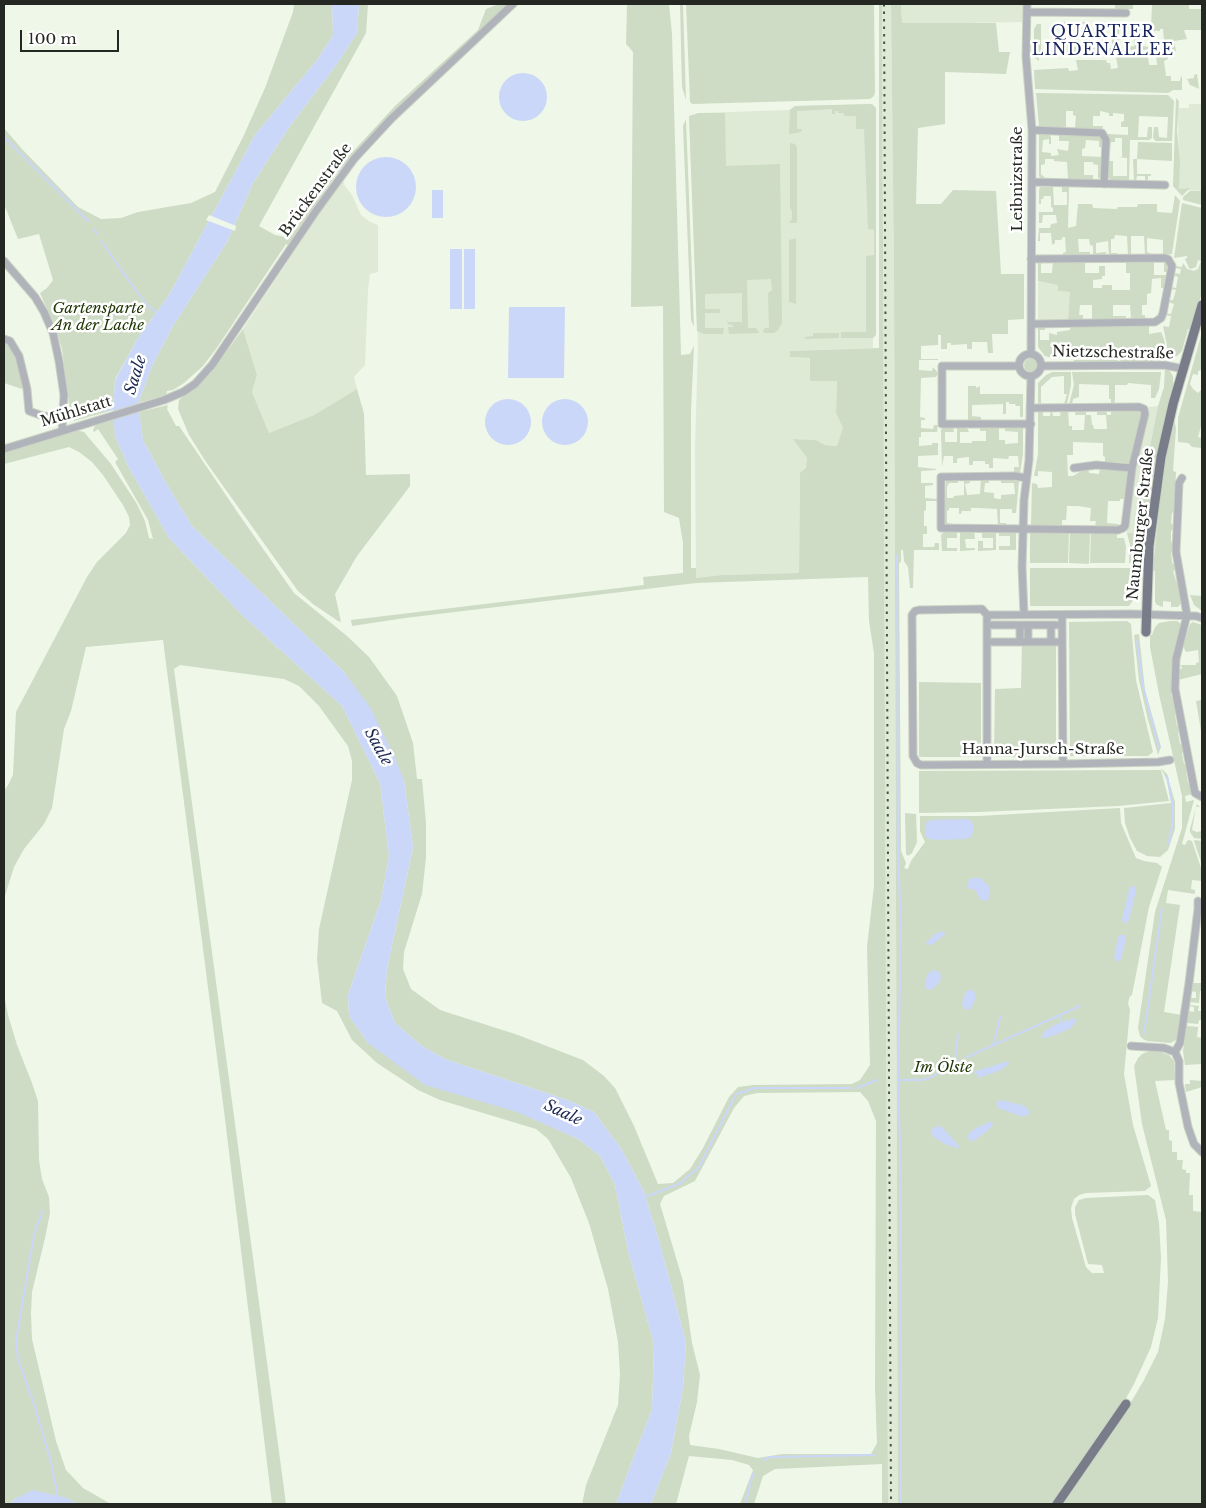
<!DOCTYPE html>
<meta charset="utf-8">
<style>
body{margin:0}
#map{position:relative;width:1206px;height:1508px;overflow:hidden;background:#eff7e8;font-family:"Libre Baskerville",serif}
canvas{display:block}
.frame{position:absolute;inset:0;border:5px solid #252822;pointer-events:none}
.scale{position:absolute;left:20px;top:30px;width:99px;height:22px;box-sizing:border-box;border:2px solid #252822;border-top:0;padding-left:6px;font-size:15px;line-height:18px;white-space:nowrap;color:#252822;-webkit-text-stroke:4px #fff;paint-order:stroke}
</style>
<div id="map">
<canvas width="1206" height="1508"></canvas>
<div class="frame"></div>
<div class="scale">100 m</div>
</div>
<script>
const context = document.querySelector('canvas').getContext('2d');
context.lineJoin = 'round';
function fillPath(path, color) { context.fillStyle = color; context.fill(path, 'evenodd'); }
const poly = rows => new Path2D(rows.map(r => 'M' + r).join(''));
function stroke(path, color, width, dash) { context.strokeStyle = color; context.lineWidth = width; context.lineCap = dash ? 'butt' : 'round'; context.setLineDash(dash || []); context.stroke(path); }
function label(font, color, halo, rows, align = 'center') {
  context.font = font + ' "Libre Baskerville",serif'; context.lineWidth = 5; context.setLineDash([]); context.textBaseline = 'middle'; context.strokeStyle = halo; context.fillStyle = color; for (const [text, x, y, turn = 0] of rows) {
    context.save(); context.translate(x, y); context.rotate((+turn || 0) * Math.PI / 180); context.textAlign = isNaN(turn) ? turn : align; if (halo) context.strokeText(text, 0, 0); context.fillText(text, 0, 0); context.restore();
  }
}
const built = poly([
 [882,4,891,4,894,272,898,1504,888,1504],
 [901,4,1024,4,1023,22,902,24],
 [872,104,875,107,873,348,790,351,790,357,810,358,837,380,836,413,844,428,837,446,825,445,816,440,794,439,807,458,806,468,800,474,799,573,722,575,696,578,695,447,698,346,689,116,699,113,789,110,795,106],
 [1189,104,1202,104,1202,191,1179,190,1178,108,1189,108],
 [342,179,345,186,352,195,361,215,370,222,378,225,378,272,370,274,368,290,365,365,354,377,357,389,314,415,269,433,252,392,257,375,243,329],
 [1038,281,1059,285,1058,291,1071,292,1068,321,1038,319],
 [1158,406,1146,467,1137,533,1127,533,1126,529,1132,488,1149,407]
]);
const green = poly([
 [294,4,332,4,333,35,317,60,255,135,169,295,138,338,115,379,113,410,74,421,70,411,62,349,56,329,40,293,47,288,53,280,39,234,18,239,4,204,4,128,22,149,78,207,101,219,121,218,138,212,191,203,215,192,243,137,265,88,293,12],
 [359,4,368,4,366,33,259,226,275,235,285,237,292,233,347,158,395,106,478,30,486,9,499,4,509,4,409,97,351,157,335,176,288,245,286,244,216,349,203,366,184,383,173,390,167,391,166,395,138,403,153,364,173,326,227,242,253,183,290,126,337,64,357,33],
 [627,4,669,4,672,34,681,355,690,354,694,346,691,412,691,568,696,568,696,578,722,575,799,573,800,473,806,468,807,458,793,439,816,440,825,445,837,446,843,428,836,413,837,381,810,381,810,358,790,357,790,351,879,348,879,4,882,4,888,1504,882,1504,882,1464,775,1469,763,1476,754,1504,740,1504,753,1470,749,1465,732,1460,689,1456,676,1504,651,1504,671,1453,683,1388,686,1343,660,1244,644,1192,622,1150,594,1112,567,1100,445,1059,422,1046,395,1023,385,997,387,969,413,847,404,780,344,672,192,526,166,483,143,440,139,412,168,405,167,409,176,426,179,426,238,513,294,593,347,636,369,657,397,696,413,743,417,779,422,779,426,823,426,858,422,894,404,952,403,969,411,989,440,1010,518,1035,583,1060,604,1076,615,1088,634,1126,658,1184,673,1183,690,1169,703,1148,729,1097,738,1087,754,1085,852,1084,860,1080,870,1065,867,947,874,886,874,653,869,621,868,577,696,583,405,618,352,626,351,620,644,585,643,577,683,573,683,543,679,518,664,512,663,306,631,307,633,52,626,44],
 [860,1092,868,1101,876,1121,875,1388,877,1443,871,1454,782,1454,758,1458,719,1449,690,1445,689,1436,697,1402,700,1375,692,1343,683,1281,660,1204,664,1196,695,1181,734,1108,744,1096,757,1093],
 [680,4,683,4,686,100,682,87],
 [686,4,874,4,875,92,874,96,870,99,692,104,690,102],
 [891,4,901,4,902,23,996,23,999,52,1010,52,1006,74,945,72,945,124,918,128,916,204,941,204,953,190,996,191,1001,274,1024,274,1024,319,1008,320,1008,334,992,334,993,353,988,353,987,342,972,342,972,349,967,349,967,344,951,345,951,343,947,343,947,349,941,349,941,335,938,335,938,345,921,346,921,359,938,359,938,360,919,360,919,370,932,371,933,367,938,373,936,377,921,378,920,417,925,418,925,420,921,420,921,428,933,429,934,425,938,425,937,432,921,432,921,437,919,437,919,446,932,445,932,443,938,443,938,455,918,456,918,467,936,469,936,470,921,471,921,483,933,483,933,485,925,486,925,498,938,499,937,503,936,501,926,501,926,510,924,511,924,526,927,526,927,534,923,534,923,547,934,547,935,543,939,543,939,550,914,550,913,588,910,588,908,567,904,561,903,550,901,550,901,561,899,564,901,851,906,863,904,868,908,869,911,861,925,842,920,831,920,816,979,816,1120,808,1121,823,1136,858,1144,861,1157,863,1162,867,1149,907,1132,995,1130,996,1128,1003,1130,1010,1124,1074,1133,1125,1151,1186,1145,1191,1086,1193,1079,1195,1074,1199,1071,1208,1072,1218,1086,1267,1092,1273,1104,1273,1102,1265,1088,1264,1075,1214,1075,1207,1079,1200,1086,1198,1148,1195,1155,1200,1159,1223,1161,1258,1158,1318,1151,1347,1134,1384,1125,1400,1053,1504,898,1504,894,272],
 [1115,4,1133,4,1133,9,1115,9],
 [1152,4,1189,4,1189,9,1202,9,1202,30,1184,30,1187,39,1174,41,1176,51,1168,53,1168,59,1164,61,1166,76,1171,76,1171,81,1180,81,1181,76,1182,77,1182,90,1173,90,1168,93,1035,89,1034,70,1068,68,1069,71,1078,70,1076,60,1106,60,1107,63,1110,63,1111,69,1118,68,1116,57,1148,57,1149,65,1157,65,1156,55,1165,54,1163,29,1160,29,1160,31,1140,30,1138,32,1140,41,1138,42,1137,45,1148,47,1148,50,1128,50,1128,47,1135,46,1132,29,1135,25,1138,27,1151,28],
 [1064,22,1089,22,1087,53,1065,53,1065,37,1068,37,1068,47,1084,47,1085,24,1068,24,1068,30,1064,30],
 [1037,24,1041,24,1041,57,1039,57,1039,61,1034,57,1037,55,1037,41,1034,40,1034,29],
 [1112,24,1116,25,1119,29,1119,50,1105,53,1089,53,1091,40,1095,41,1093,47,1095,49,1114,48,1114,44,1112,44],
 [1197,74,1199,89,1202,89,1202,90,1190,85,1187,79,1194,78,1194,75],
 [1036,93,1168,95,1174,101,1172,141,1156,141,1153,138,1154,127,1158,127,1159,137,1167,138,1168,117,1139,116,1138,137,1147,137,1148,127,1152,127,1152,138,1149,140,1130,140,1129,180,1111,180,1107,176,1107,161,1113,161,1113,176,1127,176,1127,158,1117,157,1122,157,1122,138,1115,138,1115,142,1111,142,1110,153,1108,152,1108,134,1128,135,1128,127,1121,127,1121,122,1124,121,1124,114,1113,113,1113,116,1109,116,1109,113,1100,111,1100,116,1093,116,1093,126,1103,126,1102,129,1075,128,1076,116,1073,115,1073,111,1066,111,1066,128,1039,126],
 [1176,98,1179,101,1177,131,1180,162,1179,189,1190,188,1182,196,1173,186],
 [872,104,876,108,876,335,873,338,841,338,841,332,866,332,866,256,874,255,874,230,868,229,864,129,856,129,856,116,844,116,844,113,838,113,838,111,835,111,835,114,832,114,832,109,797,111,797,129,802,129,801,132,789,134,790,110,795,106],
 [699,113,725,113,726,166,780,164,782,323,778,330,774,333,764,333,763,331,765,328,769,328,768,293,772,290,771,279,747,280,748,328,756,328,759,333,729,334,728,327,733,327,733,325,728,324,726,320,728,322,742,322,742,293,705,294,705,309,720,309,720,313,705,313,705,328,724,328,723,334,704,334,697,331,689,116],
 [686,119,694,327,691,320,683,126],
 [1041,133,1048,133,1051,137,1051,144,1049,144,1049,139,1043,140,1042,152,1051,153,1051,156,1059,155,1057,149,1068,151,1069,141,1059,141,1059,133,1098,135,1103,140,1102,147,1099,147,1099,141,1086,140,1085,148,1082,149,1082,156,1102,157,1101,175,1099,178,1098,179,1098,165,1093,164,1093,162,1084,162,1084,175,1093,175,1093,179,1068,179,1067,162,1054,161,1054,159,1045,159,1045,164,1041,165,1041,174,1046,179,1040,178,1039,175,1039,134],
 [1138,142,1172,143,1172,161,1137,159,1137,174,1151,174,1151,176,1148,176,1148,182,1145,182,1145,176,1137,176,1136,181,1134,180,1133,159,1137,159],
 [790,143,795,144,797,147,797,223,789,223,792,219,792,212,790,207],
 [1040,187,1053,187,1054,205,1067,205,1067,192,1062,192,1062,187,1069,187,1068,228,1076,226,1078,204,1092,204,1093,208,1117,209,1118,207,1137,207,1138,204,1157,204,1157,212,1172,213,1175,195,1180,201,1172,254,1163,255,1163,240,1147,238,1147,252,1151,254,1145,255,1144,236,1131,236,1131,255,1128,255,1127,236,1115,235,1114,239,1111,239,1111,253,1117,253,1117,255,1109,255,1108,241,1096,243,1096,253,1106,252,1106,255,1093,255,1093,246,1090,245,1089,239,1078,239,1079,252,1090,252,1090,255,1063,255,1063,253,1066,252,1065,237,1063,237,1061,240,1055,240,1055,243,1052,245,1051,233,1040,233,1040,241,1038,241,1039,228,1050,228,1051,224,1057,223,1056,215,1043,215,1042,223,1039,223,1039,212,1053,212,1053,208,1051,207,1051,196,1044,196,1043,199,1041,199,1041,204,1039,204,1039,190],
 [1190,191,1202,191,1202,205,1183,200,1183,197],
 [1182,203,1202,208,1202,292,1195,318,1191,329,1188,329,1182,351,1177,356,1166,359,1167,345,1163,326,1169,327,1171,316,1165,315,1165,313,1171,314,1174,304,1168,302,1168,300,1173,300,1176,290,1171,289,1171,287,1176,288,1178,277,1173,275,1174,273,1180,274,1181,269,1175,268,1175,266,1182,267,1183,263,1187,269,1194,271,1198,269,1201,261,1198,260,1196,267,1191,269,1189,268,1185,259,1187,258,1187,256,1174,258],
 [796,238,796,304,789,302,789,240],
 [1053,260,1099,260,1099,263,1085,263,1085,273,1099,273,1099,266,1105,266,1105,276,1102,276,1102,279,1093,280,1093,288,1102,288,1102,285,1112,285,1112,290,1130,290,1130,273,1126,273,1126,263,1119,263,1119,260,1165,260,1168,264,1168,272,1164,272,1164,262,1154,262,1154,275,1168,275,1165,288,1161,288,1161,278,1152,279,1151,293,1147,294,1147,305,1142,305,1142,315,1145,315,1145,319,1131,319,1130,305,1113,305,1113,316,1126,316,1126,319,1092,320,1092,305,1080,305,1079,315,1083,315,1083,320,1068,321,1070,292,1058,291,1058,285,1038,281,1038,263,1041,263,1041,273,1052,273],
 [1149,325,1149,334,1161,332,1164,339,1165,344,1164,357,1052,358,1045,356,1038,347,1038,328,1042,327,1045,326,1045,330,1040,330,1040,340,1049,340,1049,333,1057,335,1057,332,1070,330,1070,327],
 [243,329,257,375,252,392,269,433,314,415,357,389,364,414,366,475,410,474,410,486,357,556,335,594,341,622,338,621,313,604,298,591,206,462,189,435,178,409,179,400,210,374],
 [1202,332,1202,370,1198,371,1198,375,1193,374,1190,384,1193,389,1198,393,1202,389,1202,423,1198,437,1202,438,1202,448,1192,447,1188,443,1178,442,1178,418],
 [813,333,839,333,839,338,805,339,805,337,813,336],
 [4,340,9,343,18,360,25,390,4,383],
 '1024 365a7 7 0 1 1 14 0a7 7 0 1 1-14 0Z',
 [1118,359,1118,362,1074,362,1074,360],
 [1121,359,1162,359,1162,362,1120,362],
 [1165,368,1169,370,1173,376,1173,386,1158,450,1149,513,1144,564,1129,563,1130,545,1127,533,1137,533,1146,467,1158,406,1164,387],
 [1052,372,1071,372,1071,385,1067,404,1064,404,1067,394,1064,394,1064,376,1052,377,1041,387,1041,404,1038,403,1038,383,1046,375],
 [1072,372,1161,372,1161,373,1159,389,1155,398,1151,398,1151,385,1128,383,1127,385,1115,385,1115,399,1114,404,1111,404,1111,399,1109,399,1109,385,1079,384,1079,397,1073,399,1072,404,1069,404,1074,385],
 [968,386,976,386,976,388,980,386,980,394,1023,394,1023,417,1020,417,1020,406,1016,406,1015,404,1009,404,1009,402,1006,402,1006,414,1003,414,1003,404,972,405,972,416,981,417,981,421,968,422],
 [1076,409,1086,409,1086,415,1091,415,1092,425,1093,425,1094,429,1107,429,1106,415,1097,415,1097,409,1106,409,1107,415,1111,415,1111,409,1138,410,1142,414,1131,461,1129,463,1105,462,1105,457,1103,456,1103,443,1073,442,1073,455,1067,455,1068,476,1073,476,1088,467,1089,473,1099,474,1100,467,1128,471,1126,499,1120,499,1120,501,1108,501,1107,523,1118,524,1118,527,1095,527,1096,521,1090,521,1091,508,1078,506,1067,506,1066,520,1062,520,1062,526,1031,525,1032,483,1037,484,1038,488,1052,487,1052,472,1038,471,1038,476,1034,476,1038,454,1038,412,1043,410,1043,416,1050,416,1051,411,1052,411,1053,416,1060,416,1061,410,1068,410,1069,426,1072,426,1072,430,1084,430,1085,415,1075,415],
 [1174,419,1176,428,1173,471,1176,472,1174,512,1172,513,1171,523,1173,525,1173,529,1171,531,1171,541,1173,544,1173,550,1171,552,1172,563,1175,565,1176,569,1173,571,1176,581,1179,583,1181,603,1178,607,1171,607,1171,602,1163,601,1163,607,1157,605,1155,602,1155,571,1153,570,1162,474,1166,448],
 [114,420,115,436,129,468,169,538,242,615,342,706,380,783,389,856,381,900,348,995,349,1016,368,1043,578,1139,600,1156,615,1185,628,1251,654,1344,652,1409,616,1504,582,1504,586,1485,618,1405,620,1374,618,1342,608,1289,589,1223,571,1178,548,1139,536,1129,440,1100,418,1090,377,1063,352,1040,337,1011,322,1003,317,959,319,929,352,780,352,761,348,746,319,706,299,686,284,679,180,665,174,669,286,1504,272,1504,224,1111,163,640,86,647,71,711,64,729,52,808,44,824,24,849,14,867,4,899,4,791,8,785,13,775,16,712,87,577,97,562,126,533,130,525,129,517,123,505,103,475,92,462,79,452,69,447,4,464,4,453,76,430,84,432,111,464,137,504,145,521,149,538,153,539,148,520,115,462,118,459,98,429,94,432,93,430,96,424],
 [945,426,953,427,954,432,945,432,945,442,957,442,957,426,966,426,969,432,960,432,960,443,972,443,972,441,986,441,986,431,980,431,980,426,999,426,999,440,1005,440,1005,444,1018,443,1018,432,1005,431,1005,426,1023,427,1023,454,1020,473,1014,474,1014,467,1019,467,1018,456,1009,456,1008,459,993,458,993,468,989,468,989,464,985,464,985,461,973,461,973,465,969,465,969,457,959,458,957,459,957,463,953,463,953,456,944,456,942,467,941,430],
 [964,478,969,478,970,483,965,484,967,495,980,494,981,478,989,478,989,483,985,483,984,492,994,493,994,498,998,499,1001,499,1001,495,1015,494,1014,483,1001,483,1001,479,1019,481,1016,513,1012,513,1012,509,1000,509,1000,523,1006,523,1006,526,998,526,997,509,979,508,971,508,971,511,962,511,961,514,959,514,959,508,949,508,949,510,947,511,947,523,953,524,953,526,946,524,944,520,946,482,947,480,958,479,958,483,949,483,947,487,947,498,953,498,954,496,964,495],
 [945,531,957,531,957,538,947,538,947,548,957,548,957,551,942,551,941,535],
 [960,531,974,531,975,539,965,539,966,548,975,548,975,550,960,551],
 [982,531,996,531,996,550,978,551,978,541,983,541,983,548,993,548,993,538,982,538],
 [999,531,1016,532,1016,550,999,550,999,546,1010,546,1010,536,999,536],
 [1031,532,1069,532,1068,563,1030,563,1030,534],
 [1070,532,1090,532,1089,564,1069,563],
 [1091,532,1117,533,1117,538,1124,538,1126,547,1125,563,1090,563],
 [1030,568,1137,568,1134,599,1129,606,1030,606],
 [1190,595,1202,596,1202,611,1194,605],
 [1127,621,1131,624,1136,680,1153,752,1148,756,1070,756,1069,622],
 [1170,621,1177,621,1181,624,1181,628,1176,646,1173,664,1173,692,1171,694,1177,714,1175,715,1177,726,1179,727,1180,731,1178,733,1180,744,1183,745,1184,751,1182,753,1184,764,1187,765,1188,770,1186,772,1188,783,1190,784,1192,794,1185,796,1186,802,1194,800,1182,844,1185,845,1188,840,1192,841,1202,871,1202,881,1192,880,1191,889,1195,890,1195,894,1168,890,1166,903,1180,905,1164,1012,1182,1015,1178,1039,1170,1043,1147,1041,1143,1039,1140,1036,1138,1028,1155,912,1182,828,1182,796,1159,694,1150,647,1150,635,1152,635,1155,627,1159,623],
 [1193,622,1202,625,1202,674,1178,680,1178,669,1182,669,1181,665,1196,665,1196,663,1199,662,1198,650,1186,652,1183,646,1190,624],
 [1139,634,1145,690,1161,747,1158,755,1148,720,1139,680,1134,635],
 [1022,643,1056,644,1056,756,994,757,995,689,1021,688],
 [919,682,981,683,981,757,919,757],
 [1202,700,1202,737,1196,701],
 [1161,768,1167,774,1175,802,1175,829,1168,850,1160,857,1147,856,1137,851,1130,838,1125,823,1124,808,1171,803,1167,781],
 [1161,770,1169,801,1118,806,979,812,919,813,919,771],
 [1197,804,1200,807,1196,807,1192,830,1197,832,1202,831,1202,839,1194,838,1190,832,1190,829],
 [905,813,916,814,917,842,912,853,908,856,906,854],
 [1195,840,1202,841,1202,865,1194,841],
 [1193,983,1202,983,1202,991,1200,991,1199,1003,1190,1002,1190,998,1196,998,1196,992,1191,991],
 [4,994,8,1015,17,1045,32,1083,38,1101,39,1160,42,1179,49,1197,50,1213,45,1238,32,1292,31,1313,32,1339,56,1441,66,1470,83,1488,111,1504,77,1504,67,1498,16,1498,9,1504,4,1504],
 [1190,1005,1199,1006,1198,1011,1202,1011,1202,1020,1199,1020,1198,1024,1187,1023,1189,1011,1194,1012,1194,1007,1189,1006],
 [1187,1026,1198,1027,1197,1037,1202,1038,1202,1064,1185,1065,1183,1051],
 [1150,1051,1163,1052,1163,1053,1169,1055,1174,1061,1175,1080,1155,1081,1166,1130,1169,1130,1169,1140,1172,1141,1172,1152,1177,1152,1177,1160,1183,1160,1182,1169,1186,1170,1186,1173,1190,1173,1189,1195,1193,1195,1193,1211,1202,1212,1202,1504,1062,1504,1121,1419,1144,1380,1158,1352,1165,1319,1168,1282,1166,1220,1142,1124,1134,1066,1138,1058,1142,1054],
 [1190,1080,1202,1081,1202,1087,1186,1092,1185,1084,1190,1084]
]);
const water = poly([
 [332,4,359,4,357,33,337,64,290,126,253,183,227,242,173,326,153,364,138,403,143,440,166,483,192,526,344,672,370,707,395,758,404,780,413,847,387,969,385,997,395,1023,422,1046,445,1059,567,1100,594,1112,622,1150,644,1192,660,1244,686,1343,683,1388,671,1453,651,1504,616,1504,652,1409,654,1344,628,1251,615,1185,600,1156,578,1139,517,1112,425,1085,368,1043,349,1016,348,995,381,900,389,856,380,783,342,706,242,615,169,538,129,468,115,436,113,410,115,380,138,338,169,295,255,135,317,60,333,35],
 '499 97a24 24 0 1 1 48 0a24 24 0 1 1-48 0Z',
 '356 187a30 30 0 1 1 60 0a30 30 0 1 1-60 0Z',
 [432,190,443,190,443,218,432,218],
 [450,249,462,249,462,309,450,309],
 [464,249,475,249,475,309,464,309],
 [509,307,565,307,564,378,508,378],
 '542 422a23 23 0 1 1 46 0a23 23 0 1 1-46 0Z',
 '485 422a23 23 0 1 1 46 0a23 23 0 1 1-46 0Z',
 [968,819,972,822,974,829,971,837,966,839,934,840,927,838,925,835,926,823,931,820],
 [971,878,980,878,989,886,990,892,989,899,985,901,980,899,975,890,968,888,967,883],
 [1131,886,1135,887,1136,891,1129,920,1125,924,1122,920,1129,890],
 [944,931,945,934,933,944,927,945,926,943,936,933],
 [1120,935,1125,935,1126,939,1121,959,1117,962,1114,958,1118,937],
 [935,970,940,972,941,979,938,984,931,990,926,989,925,983,928,973],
 [973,990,976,995,974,1003,969,1010,964,1009,962,1003,966,991],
 [1075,1018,1077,1020,1071,1028,1055,1035,1045,1038,1041,1037,1046,1030,1056,1024],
 [1008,1061,1009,1064,999,1071,978,1078,978,1075,973,1072],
 [1001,1100,1025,1106,1029,1111,1029,1114,1023,1117,998,1108,996,1103],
 [989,1122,993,1123,992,1127,975,1140,972,1141,969,1140,968,1137,969,1133,976,1128],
 [936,1126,942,1127,960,1147,956,1148,945,1144,933,1137,931,1130],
 [33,1490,67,1498,77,1504,9,1504,16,1498]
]);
const pier = poly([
 [209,215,236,226,235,231,206,220]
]);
const stream = poly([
 [4,137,89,222],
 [94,229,97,234],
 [101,241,137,292,148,306,158,314],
 [103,411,113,408],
 [897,555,898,854,901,927,898,1080,901,1181,901,1504],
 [1137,641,1143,686,1159,748],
 [1167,776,1173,807,1172,827,1168,844],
 [1059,1015,1061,1021],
 [1144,1034,1162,908],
 [993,1045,1001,1016],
 [967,1057,1080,1006],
 [955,1062,958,1034],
 [899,1080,922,1080,930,1078,959,1061],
 [857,1088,877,1080],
 [645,1197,679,1184,699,1167,736,1094,755,1088,851,1088],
 [42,1211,34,1235,16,1341,18,1359,34,1404,51,1462,58,1498],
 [764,1460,770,1457,874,1455],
 [745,1504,753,1473]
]);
const minor = poly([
 [1027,4,1026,57,1032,130,1031,354],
 [1027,12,1126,13],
 [1032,130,1102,133,1106,140,1104,184],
 [1032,182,1165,185],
 [4,261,35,297,44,312,53,333,59,361,64,395,62,431],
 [1031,324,1155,322,1161,318,1163,313,1172,266,1168,259,1165,258,1031,259],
 [4,339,10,341,19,356,27,389,29,411,43,416,63,418],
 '1019 365a11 11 0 1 1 22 0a11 11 0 1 1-22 0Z',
 [1019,366,942,366,942,424,1031,424],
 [1041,366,1164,365,1184,369],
 [4,449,164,400,183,392,195,384,212,365,316,211,354,159,391,119,513,4],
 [1074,468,1096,465,1132,468],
 [1026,478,1015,476,941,477,941,528,1118,530,1123,528,1125,526,1132,468,1145,414,1144,409,1139,407,1030,408],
 [1182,478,1179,483,1176,552,1187,615,1176,659,1175,689,1195,793,1202,797],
 [1024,614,1022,567,1024,500,1029,460,1031,376],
 [987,615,982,609,919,610,915,611,912,615,913,756,917,763,921,765,1063,764,1158,762,1170,760],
 [987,615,1131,614,1196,616,1202,618],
 [1062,615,1063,764],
 [993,625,1056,625],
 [1020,625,1020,642],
 [1028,625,1028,642],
 [1051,625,1051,642],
 [993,642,1057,642],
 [987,764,987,615],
 [1131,1046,1164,1048,1175,1052,1179,1061,1179,1083,1188,1127,1194,1144,1202,1152],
 [1175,1052,1180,1043,1189,983,1198,909,1198,901]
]);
const major = poly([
 [1146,632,1149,546,1161,457,1173,404,1202,305],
 [1057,1504,1126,1404]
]);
const rail = poly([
 [884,4,891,1504]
]);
const streetNames = [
 ["Leibnizstraße",1018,179,-90],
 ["Brückenstraße",316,190,-54],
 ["Nietzschestraße",1113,353,1],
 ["Mühlstatt",76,412,-17],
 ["Naumburger Straße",1141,524,-84],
 ["Hanna-Jursch-Straße",1043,750]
];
const parkNames = [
 ["Gartensparte",98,309],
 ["An der Lache",98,326],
 ["Im Ölste",943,1068]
];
const neighbourhoodNames = [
 ["QUARTIER",1103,32],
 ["LINDENALLEE",1103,50]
];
const waterNames = [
 ["Saale",136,375,-73],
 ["Saale",378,747,61],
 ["Saale",563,1113,25]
];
fillPath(built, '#deead5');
fillPath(green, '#cedbc5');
fillPath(water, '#cbd7f8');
fillPath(pier, '#eff7e8');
stroke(stream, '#cbd7f8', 2);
stroke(minor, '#cbd2c4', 9);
stroke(major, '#cbd2c4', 11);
stroke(minor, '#b1b3ba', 7);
stroke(major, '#797d89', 9);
stroke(rail, '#4d5149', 2, [2.5, 5]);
label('15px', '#252822', '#fff', streetNames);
label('italic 15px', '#203605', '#fff', parkNames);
context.letterSpacing = '1px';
label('16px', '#18255d', '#fff', neighbourhoodNames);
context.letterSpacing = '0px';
label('italic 16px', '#1a2750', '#fff', waterNames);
</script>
